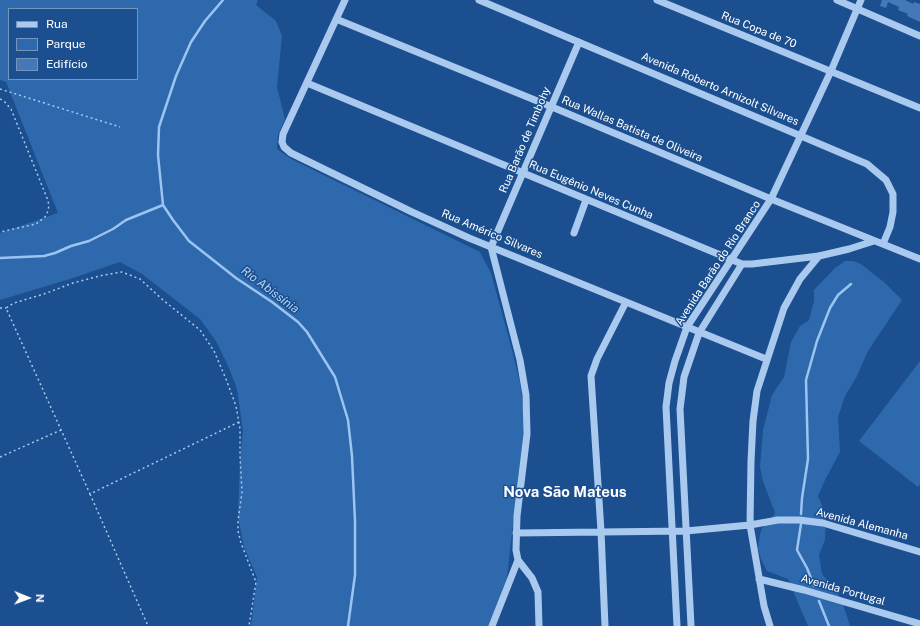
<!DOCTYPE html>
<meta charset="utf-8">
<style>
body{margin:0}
#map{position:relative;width:920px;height:626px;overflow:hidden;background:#1b4f8f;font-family:"Public Sans",sans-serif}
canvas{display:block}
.legend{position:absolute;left:8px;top:8px;width:130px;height:72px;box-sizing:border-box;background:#1b4f8f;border:1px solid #7695bc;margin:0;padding:5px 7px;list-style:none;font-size:12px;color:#fff}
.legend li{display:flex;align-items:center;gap:8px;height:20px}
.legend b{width:20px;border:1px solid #7695bc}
.north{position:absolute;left:8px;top:578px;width:40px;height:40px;-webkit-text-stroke:3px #1b4f8f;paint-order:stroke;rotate:91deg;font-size:11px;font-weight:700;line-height:16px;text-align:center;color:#fff}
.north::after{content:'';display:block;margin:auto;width:14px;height:18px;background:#fff;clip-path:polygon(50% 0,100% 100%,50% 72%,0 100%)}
</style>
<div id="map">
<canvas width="920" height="626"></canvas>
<ul class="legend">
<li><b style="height:5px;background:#a9c9ee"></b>Rua</li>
<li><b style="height:11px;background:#2e69ad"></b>Parque</li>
<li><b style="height:11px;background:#4478b7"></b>Edifício</li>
</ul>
<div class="north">N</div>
</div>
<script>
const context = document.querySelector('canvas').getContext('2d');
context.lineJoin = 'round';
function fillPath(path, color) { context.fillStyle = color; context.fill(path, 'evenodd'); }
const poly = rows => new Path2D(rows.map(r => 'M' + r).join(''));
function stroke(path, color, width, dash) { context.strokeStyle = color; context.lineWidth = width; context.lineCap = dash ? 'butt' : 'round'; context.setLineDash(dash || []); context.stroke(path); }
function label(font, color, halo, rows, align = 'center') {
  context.font = font + ' "Public Sans",sans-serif'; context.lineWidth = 3; context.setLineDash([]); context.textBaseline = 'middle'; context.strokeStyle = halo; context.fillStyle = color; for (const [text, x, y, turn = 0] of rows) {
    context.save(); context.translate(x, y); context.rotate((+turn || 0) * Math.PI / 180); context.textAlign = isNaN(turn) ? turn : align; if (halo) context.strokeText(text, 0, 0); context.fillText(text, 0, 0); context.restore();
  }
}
const green = poly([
 [0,0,258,0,256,5,276,21,282,36,277,87,285,119,278,135,277,149,291,159,480,252,491,273,512,350,520,383,524,413,523,436,507,577,489,626,251,626,257,577,244,547,238,517,240,461,243,431,237,389,229,368,216,341,200,319,142,274,120,262,70,279,0,300,0,233,58,213,6,82,0,80],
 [9,9,137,9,137,79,9,79],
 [845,261,853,261,861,264,885,283,902,300,868,351,856,378,845,396,838,417,840,452,825,480,818,496,826,515,825,540,819,555,822,574,841,598,850,626,808,626,788,579,767,571,761,559,758,548,760,534,762,528,768,523,775,513,763,481,760,467,763,430,772,395,784,377,791,342,800,326,809,320,814,301,814,290,835,268],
 [920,361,920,484,918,487,859,441]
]);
const stream = poly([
 [223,0,205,21,191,42,176,76,159,127,158,155,163,205,173,220,189,241,236,278,272,302,298,322,307,332,335,377,348,420,352,456,355,521,355,575,348,626],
 [0,258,44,256,55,253,71,246,89,241,113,229,126,220,163,205],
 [801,514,802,498,808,459,806,380,817,341,830,308,838,295,851,284],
 [801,524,797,550,807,568,814,586],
 [819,601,829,626]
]);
const building = poly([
 [882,0,905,0,913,4,914,2,920,4,920,22,907,16,908,14,898,10,899,7,888,2,886,8,880,6]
]);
const path = poly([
 [0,89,120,127],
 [0,99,4,101,11,109,47,198,49,205,48,211,45,217,36,224,0,232],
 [0,308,6,308],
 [239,422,90,494,6,308,14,303,44,294,73,283,104,275,122,272,140,279,163,300,200,330,214,351,226,379,236,406,240,429,240,456,242,492,238,521,238,531,241,543,256,582,249,626],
 [0,457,61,430],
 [90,494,148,626]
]);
const minor = poly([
 [345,0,283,134,282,142,284,147,291,153,412,212,469,238,766,359],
 [479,0,801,136,867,164,886,180,893,194,893,212,890,227,883,244],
 [657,0,920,108],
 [837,0,920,36],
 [336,19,552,107,771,199,920,259],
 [307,83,742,264,752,264,819,256,849,249,874,241],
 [574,233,586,200],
 [516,533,686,531,750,525,778,520,799,520,823,523,920,552],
 [518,560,532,578,538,592,539,626],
 [759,579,804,590,920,624],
 [492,626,518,560,516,550,517,516,527,434,526,395,520,360,491,247,579,42],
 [605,626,601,531,591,376,597,359,626,302],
 [677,626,666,407,669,383,675,361,687,327,771,199,831,71,861,0],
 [691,626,680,409,684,377,699,333,742,264],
 [770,626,764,606,750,525,751,461,753,421,757,391,784,308,800,279,819,256]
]);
const streetNames = [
 ["Rua Copa de 70",759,30,22],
 ["Avenida Roberto Arnizolt Silvares",720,89,23],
 ["Rua Wallas Batista de Oliveira",632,129,23],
 ["Rua Barão de Timbohy",525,140,-67],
 ["Rua Eugênio Neves Cunha",591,190,23],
 ["Rua Américo Silvares",492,234,23],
 ["Avenida Barão do Rio Branco",718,263,-57],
 ["Avenida Alemanha",862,524,15],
 ["Avenida Portugal",843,590,16]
];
const waterNames = [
 ["Rio Abissínia",270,290,37]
];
const districtNames = [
 ["Nova São Mateus",565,492]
];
fillPath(green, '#2e69ad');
stroke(stream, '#9cc4f0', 2.5);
fillPath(building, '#4478b7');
stroke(path, '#a9c9ee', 1.5, [2, 3]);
stroke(minor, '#a9c9ee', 7);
label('11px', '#fff', '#1b4f8f', streetNames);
label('italic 12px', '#b5d3f5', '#1b4f8f', waterNames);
label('bold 15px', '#fff', '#1b4f8f', districtNames);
</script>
